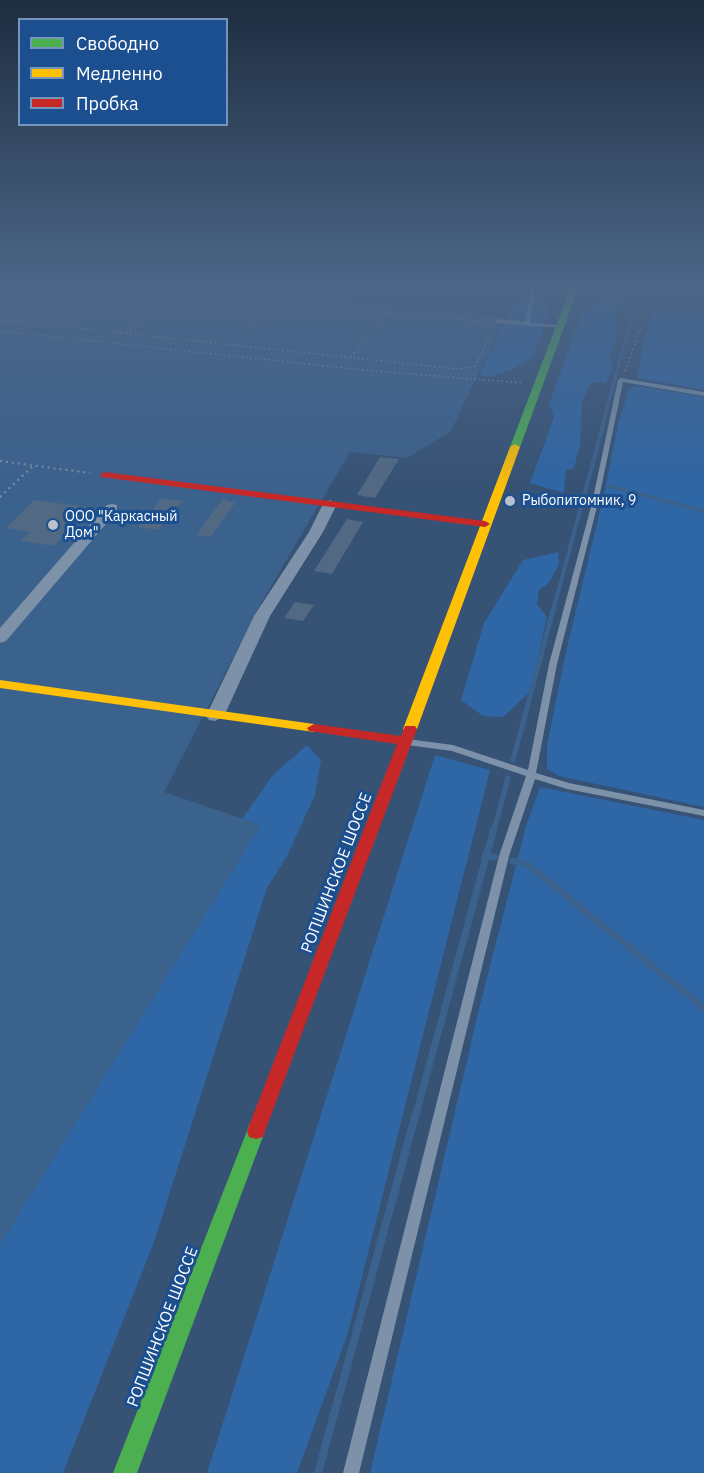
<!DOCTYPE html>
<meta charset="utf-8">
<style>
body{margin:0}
#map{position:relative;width:704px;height:1473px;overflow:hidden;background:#365274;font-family:"IBM Plex Sans",sans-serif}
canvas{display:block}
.legend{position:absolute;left:18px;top:18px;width:210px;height:108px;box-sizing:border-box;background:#1b4f8f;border:2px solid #7695bc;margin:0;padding:8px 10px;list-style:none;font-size:18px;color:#fff}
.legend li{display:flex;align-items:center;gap:12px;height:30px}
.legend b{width:30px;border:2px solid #7695bc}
</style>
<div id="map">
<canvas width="704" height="1473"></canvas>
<ul class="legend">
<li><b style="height:8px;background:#4caf50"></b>Свободно</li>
<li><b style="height:8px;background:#ffc107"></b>Медленно</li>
<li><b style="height:8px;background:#c62828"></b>Пробка</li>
</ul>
</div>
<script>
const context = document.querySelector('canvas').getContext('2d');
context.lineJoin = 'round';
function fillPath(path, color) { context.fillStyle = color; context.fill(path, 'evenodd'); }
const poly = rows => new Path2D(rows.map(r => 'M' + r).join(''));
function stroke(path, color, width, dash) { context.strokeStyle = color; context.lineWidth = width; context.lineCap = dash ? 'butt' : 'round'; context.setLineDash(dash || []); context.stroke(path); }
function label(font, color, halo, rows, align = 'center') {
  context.font = font + ' "IBM Plex Sans",sans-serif'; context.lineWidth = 6; context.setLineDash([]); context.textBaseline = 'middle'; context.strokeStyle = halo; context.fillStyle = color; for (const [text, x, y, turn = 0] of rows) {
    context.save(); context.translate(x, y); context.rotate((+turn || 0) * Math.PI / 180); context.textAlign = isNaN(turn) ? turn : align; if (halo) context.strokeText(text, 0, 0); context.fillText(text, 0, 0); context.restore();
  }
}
const green = poly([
 [614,292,621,296,615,315,617,336,610,355,613,366,606,383,591,382,582,402,580,445,574,468,566,470,564,493,530,483,554,417,549,404,581,315,600,297],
 [535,297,548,301,548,316,533,357,512,370,488,377,479,375,515,301],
 [692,311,704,312,704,390,637,378,644,339,653,312],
 [637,386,704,397,704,807,559,776,547,769,547,745,565,656,604,494,618,425,629,388],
 [558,552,559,564,549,583,539,590,537,604,547,617,530,692,503,717,483,716,461,700,484,623,523,560],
 [307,745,321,760,315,795,287,856,267,888,154,1242,63,1473,0,1473,0,779,230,836,273,775],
 [435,755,490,770,347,1336,297,1473,207,1473],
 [540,787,704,820,704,1473,370,1473,480,1005,526,826]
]);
const water = poly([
 [0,284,334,284,324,299,505,317,451,431,407,458,350,452,263,600,164,792,261,825,0,1245]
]);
const streamFar4 = poly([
 [602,426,639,290]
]);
const streamFar3 = poly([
 [609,486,704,511],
 [555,604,603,425]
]);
const streamFar2 = poly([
 [513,760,555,603],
 [494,830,508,778]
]);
const streamFar1 = poly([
 [485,856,494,857],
 [513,861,527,864,704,1008],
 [416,1114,494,828]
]);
const stream = poly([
 [318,1473,416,1113]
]);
const building = poly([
 [334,285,355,287,342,304,321,302],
 [380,457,399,459,375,498,357,495],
 [162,498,182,501,158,530,138,527],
 [223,499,235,503,210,537,196,535],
 [34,500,64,504,89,507,54,546,21,541,30,532,6,528],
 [347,519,363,522,332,574,314,571],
 [295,602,314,605,303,621,284,618]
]);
const pathFar1 = poly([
 [84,284,488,322],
 [402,284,420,286,417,290],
 [273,290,279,290,285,284],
 [0,320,457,369,474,367,493,331],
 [19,320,69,284],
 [0,331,363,370,524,383],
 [127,333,172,289],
 [236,345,278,296],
 [351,357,386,312],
 [625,371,652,298,704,302]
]);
const path = poly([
 [0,461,90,473],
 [0,497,33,466]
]);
const lane = poly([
 [532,284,536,284,530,323,559,325,561,326,561,328,497,323,494,321,497,319,525,322,532,284],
 [621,378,704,392,704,396,623,382,598,503,557,664,536,773,569,783,704,810,704,816,567,789,535,779,509,856,359,1473,343,1473,499,856,526,776,452,751,407,745,402,742,407,739,453,745,528,770,549,664,592,503,618,380,621,378]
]);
const street = poly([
 [330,500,337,504,323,532,270,616,224,716,215,721,209,720,206,716,254,616,309,532,323,504,330,500],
 [112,504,117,505,117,511,6,641,0,643,0,628,107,505,112,504]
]);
const fast = poly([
 [572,284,580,284,520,447,512,449,510,447,572,284],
 [256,1123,263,1125,265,1131,137,1473,113,1473,247,1131,249,1125,256,1123]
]);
const slow = poly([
 [515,444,520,447,417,729,415,732,405,732,403,729,510,447,515,444],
 [0,680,314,724,321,728,314,732,0,688,0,680]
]);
const jam = poly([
 [105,472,485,521,490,524,485,527,101,477,100,475,105,472],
 [314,724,401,736,405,726,415,726,417,729,265,1131,263,1137,256,1139,249,1137,247,1131,397,744,309,731,307,728,314,724]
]);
const markers = [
 [510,501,6,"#b9c2ce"],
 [53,525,6,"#b9c2ce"]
];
const farPoinames = [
 ["Рыбопитомник, 9",522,501],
 ["ООО \"Каркасный",65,517],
 ["Дом\"",65,533]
];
const streetNames = [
 ["РОПШИНСКОЕ ШОССЕ",337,873,-69],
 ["РОПШИНСКОЕ ШОССЕ",163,1327,-69]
];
fillPath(green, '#2f66a5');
fillPath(water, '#3b618d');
stroke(streamFar4, '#3b618d', 3);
stroke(streamFar3, '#3b618d', 4);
stroke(streamFar2, '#3b618d', 5);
stroke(streamFar1, '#3b618d', 7);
stroke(stream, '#3b618d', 8);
fillPath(building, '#526984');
stroke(pathFar1, '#7d92a8', 1.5, [1.5, 3]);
stroke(path, '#7d92a8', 2, [2, 4]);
fillPath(lane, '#7d92a8');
fillPath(street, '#7d92a8');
fillPath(fast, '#4caf50');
fillPath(slow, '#ffc107');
fillPath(jam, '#c62828');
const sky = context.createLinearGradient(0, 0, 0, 491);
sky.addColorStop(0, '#1e2d40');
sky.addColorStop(0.58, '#4c6688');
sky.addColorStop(1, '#4c668800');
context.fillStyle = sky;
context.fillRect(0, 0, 704, 491);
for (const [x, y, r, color] of markers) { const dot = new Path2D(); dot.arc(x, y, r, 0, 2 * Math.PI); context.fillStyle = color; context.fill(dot); stroke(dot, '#1b4f8f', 2); }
label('14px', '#fff', '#1b4f8f', farPoinames, 'left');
label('16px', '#fff', '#1b4f8f', streetNames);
</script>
